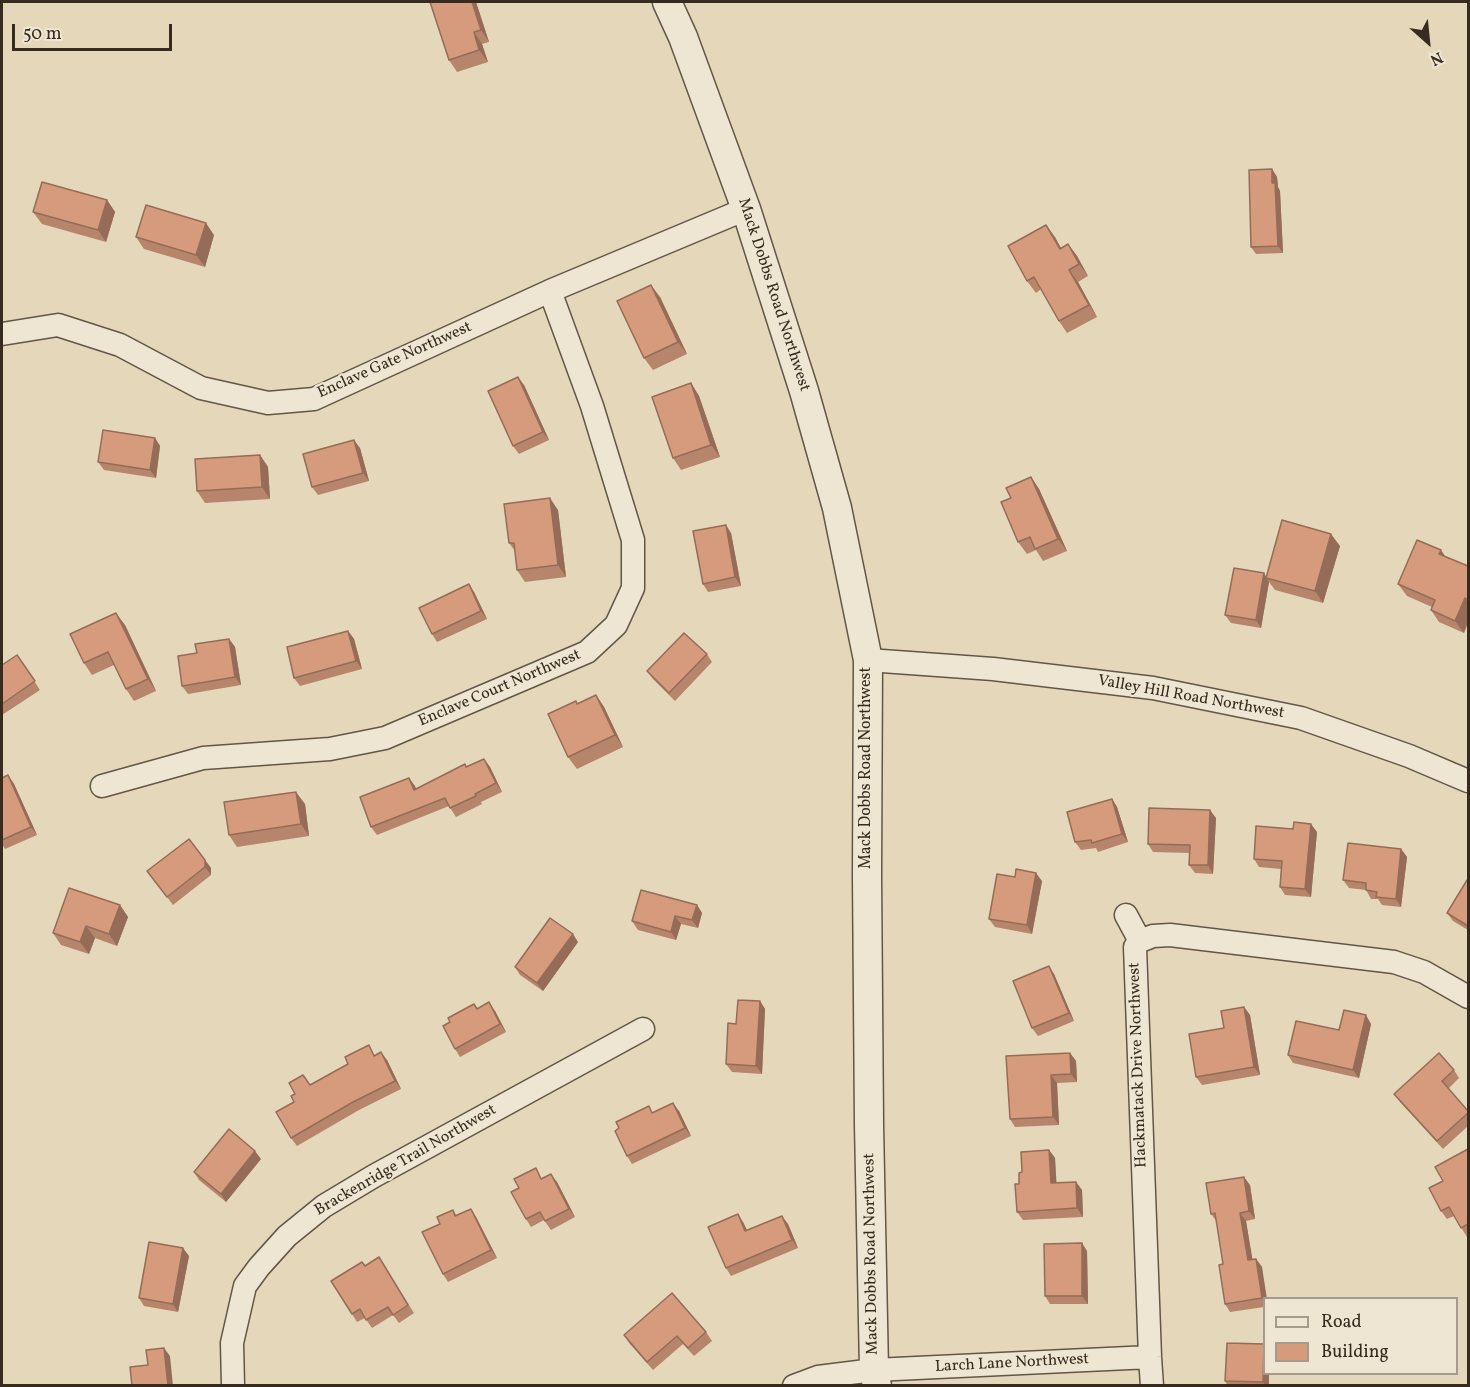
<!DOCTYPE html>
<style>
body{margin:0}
#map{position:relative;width:1470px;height:1387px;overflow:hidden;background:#e5d7ba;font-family:Vollkorn,serif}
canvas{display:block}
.frame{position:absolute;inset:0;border:3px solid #372b20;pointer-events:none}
.legend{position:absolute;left:1263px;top:1297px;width:195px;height:78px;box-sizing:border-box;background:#eee5d2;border:2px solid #a59b8b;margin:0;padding:8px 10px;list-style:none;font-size:18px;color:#372b20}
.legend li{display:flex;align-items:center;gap:12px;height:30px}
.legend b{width:30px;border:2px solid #a59b8b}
.north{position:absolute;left:1398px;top:12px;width:60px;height:60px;-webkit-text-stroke:4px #eee5d2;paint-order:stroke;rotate:153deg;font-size:16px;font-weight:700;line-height:24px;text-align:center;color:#372b20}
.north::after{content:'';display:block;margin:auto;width:21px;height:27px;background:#372b20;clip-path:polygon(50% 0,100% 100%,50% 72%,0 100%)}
.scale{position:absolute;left:12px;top:24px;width:160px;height:27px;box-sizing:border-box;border:3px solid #372b20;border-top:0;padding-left:8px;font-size:18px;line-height:21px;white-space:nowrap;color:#372b20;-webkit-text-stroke:4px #eee5d2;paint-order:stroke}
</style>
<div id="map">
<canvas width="1470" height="1387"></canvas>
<div class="frame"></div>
<ul class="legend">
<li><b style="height:8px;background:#eee5d2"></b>Road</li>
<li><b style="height:16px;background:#d59b7c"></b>Building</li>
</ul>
<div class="north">N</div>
<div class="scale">50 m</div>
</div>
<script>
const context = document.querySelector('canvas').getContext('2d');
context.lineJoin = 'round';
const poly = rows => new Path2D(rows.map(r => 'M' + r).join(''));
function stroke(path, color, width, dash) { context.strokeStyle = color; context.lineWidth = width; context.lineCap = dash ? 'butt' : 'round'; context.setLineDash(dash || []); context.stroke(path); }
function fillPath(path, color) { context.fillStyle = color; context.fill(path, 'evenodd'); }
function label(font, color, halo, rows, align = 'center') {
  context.font = font + ' Vollkorn,serif'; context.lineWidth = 4.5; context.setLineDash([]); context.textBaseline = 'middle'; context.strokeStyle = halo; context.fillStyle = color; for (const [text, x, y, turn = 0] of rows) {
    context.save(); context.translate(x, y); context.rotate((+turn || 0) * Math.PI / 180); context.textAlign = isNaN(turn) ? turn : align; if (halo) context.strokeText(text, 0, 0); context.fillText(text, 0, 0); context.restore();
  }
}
const minor = poly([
 [2,334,58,325,120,345,201,388,268,403,314,399,550,291,746,209],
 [868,660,993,669,1153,688,1301,718,1409,756,1468,781],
 [102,786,203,758,330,749,385,738,587,652,616,625,633,588,633,540,592,406,550,291],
 [1126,915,1140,941],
 [233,1386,232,1343,245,1286,259,1267,287,1236,324,1206,374,1176,643,1029],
 [794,1386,818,1377,874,1370,1150,1357],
 [1152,1386,1150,1357,1135,947,1140,941,1153,936,1170,935,1394,962,1424,972,1468,997]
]);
const tertiary = poly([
 [667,2,683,37,746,209,804,391,837,508,868,660,867,875,869,1125,874,1370,877,1386]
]);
const wall = poly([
 [476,2,489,42,482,44,488,62,457,72,449,60],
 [1272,169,1277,177,1278,187,1280,191,1283,253,1256,254,1251,247],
 [107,200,115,212,106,242,42,224,33,212],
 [1046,225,1061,248,1068,244,1077,256,1088,276,1078,282,1097,317,1067,333,1059,321,1041,289,1036,293,1027,281],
 [214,235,205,267,144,249,136,237],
 [660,297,687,354,653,370,644,358],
 [691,383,699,396,720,457,681,470,673,458],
 [524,385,549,440,519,454,513,446],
 [155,438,160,446,156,478,104,470,98,462],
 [360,448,369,481,318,495,312,487],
 [260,455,268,467,270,499,205,503,197,491],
 [1031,477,1039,489,1067,551,1043,561,1036,550,1027,554,1018,542,1011,498],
 [558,510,566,577,525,582,517,570,515,551,509,543],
 [731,533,741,586,708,592,703,584],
 [1340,546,1323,603,1275,590,1269,582,1261,628,1231,623,1225,615,1266,577],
 [1445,557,1468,566,1468,622,1464,633,1439,622,1431,610,1432,607,1407,596,1398,584],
 [474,592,487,619,437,642,432,634],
 [125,625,156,691,134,701,126,689,114,665,92,675,84,663],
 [348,631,354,639,362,669,300,686,294,678],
 [229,639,235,647,241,685,188,694,182,686,197,653],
 [707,654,712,662,675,701,653,679,647,671],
 [17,655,40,690,2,715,2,665],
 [596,695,604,707,623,747,577,769,568,757,578,704],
 [484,759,490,767,502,792,481,802,482,804,456,817,449,806,377,835,371,827,409,778,416,789],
 [8,775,14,784,37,835,5,849,2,844,2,778],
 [1112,799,1117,807,1128,842,1098,852,1096,848,1081,850,1075,842],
 [305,804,309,836,237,847,229,835],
 [1216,818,1213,874,1195,873,1189,865,1190,853,1153,852,1148,844],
 [1317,832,1311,897,1285,895,1280,887,1281,869,1259,867,1254,859],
 [189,839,211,868,211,875,173,905,147,871],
 [1401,849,1407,857,1401,907,1382,905,1378,899,1371,899,1366,890,1349,888,1343,880],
 [1015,877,1042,881,1032,934,995,927,989,919],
 [1468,880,1468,930,1453,921,1447,913],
 [120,905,128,917,117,946,95,938,89,954,61,945,53,933],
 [697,905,702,913,698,928,681,924,676,940,638,930,632,921],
 [578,942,543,991,520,975,515,967],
 [1054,974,1074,1021,1038,1036,1032,1028],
 [760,1001,765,1009,762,1074,732,1072,726,1064,736,1024],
 [474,1004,478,1009,495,1011,506,1032,460,1057,455,1049,450,1022],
 [1244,1007,1250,1015,1260,1075,1202,1085,1196,1077,1224,1028],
 [1371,1024,1359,1078,1293,1063,1288,1055,1339,1030],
 [1070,1053,1076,1061,1077,1082,1057,1083,1059,1125,1015,1127,1010,1119],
 [376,1055,387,1060,401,1089,359,1110,297,1146,291,1138,294,1102,310,1085],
 [1454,1070,1459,1078,1448,1089,1468,1111,1468,1126,1443,1149,1400,1102,1394,1094],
 [679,1111,691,1136,632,1164,627,1156,653,1112],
 [1468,1149,1468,1235,1467,1237,1454,1216,1447,1219,1441,1211,1443,1181],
 [1049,1150,1055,1158,1056,1183,1076,1182,1082,1190,1083,1217,1023,1220,1017,1212,1019,1184,1022,1172],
 [261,1159,226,1202,199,1180,194,1172],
 [542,1178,557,1182,575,1217,551,1230,544,1220,531,1227,526,1219],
 [1250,1185,1255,1219,1246,1221,1252,1260,1256,1259,1262,1267,1264,1307,1230,1312,1225,1304,1223,1264,1217,1222,1211,1214],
 [471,1209,476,1217,497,1258,448,1282,443,1274,440,1224,453,1210,457,1216],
 [743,1222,747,1230,788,1224,798,1248,731,1276,726,1268],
 [1087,1251,1088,1304,1050,1304,1045,1296],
 [189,1256,178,1312,144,1306,139,1298],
 [379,1257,414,1313,399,1323,393,1315,372,1328,365,1318,357,1322,352,1314,365,1266],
 [706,1332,712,1341,694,1356,683,1344,653,1370,629,1343,624,1335],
 [1264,1374,1269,1374,1269,1386,1228,1386,1225,1381]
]);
const shadedWall = poly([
 [472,2,476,2,489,42,481,30],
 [474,32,482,44,488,62,479,50],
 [1272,169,1277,177,1278,187,1280,191,1283,253,1278,246],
 [107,200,115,212,106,242,98,230],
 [206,223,214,235,205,267,196,255],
 [1046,225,1055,237,1068,261,1060,249],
 [1068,244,1077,256,1088,276,1079,264],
 [1069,270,1078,282,1097,317,1089,305],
 [651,285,660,297,687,354,678,342],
 [518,377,524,385,549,440,543,432],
 [691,383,699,396,720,457,711,445],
 [155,438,160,446,156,478,150,470],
 [354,440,360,448,369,481,363,473],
 [260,455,268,467,270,499,262,487],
 [1031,477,1039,489,1067,551,1058,539],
 [550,498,558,510,566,577,558,565],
 [726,525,731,533,741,586,735,577],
 [1331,534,1340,546,1323,603,1315,591],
 [1441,550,1449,562,1439,554],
 [1264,573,1269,582,1261,628,1256,620],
 [469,584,474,592,487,619,481,611],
 [1465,598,1468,603,1468,622,1464,633,1455,621],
 [116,613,125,625,156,691,148,679],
 [348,631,354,639,362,669,356,661],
 [229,639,235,647,241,685,235,677],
 [596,695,604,707,623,747,615,735],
 [484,759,490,767,502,792,496,783],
 [8,775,14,784,37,835,31,827],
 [409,778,415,786,420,798,414,790],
 [296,792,305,804,309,836,301,824],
 [1112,799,1117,807,1128,842,1122,834],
 [1210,810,1216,818,1213,874,1208,865],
 [1311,824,1317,832,1311,897,1305,889],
 [1401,849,1407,857,1401,907,1396,899],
 [205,860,211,868,211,875,205,867],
 [1036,873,1042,881,1032,934,1027,925],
 [120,905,128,917,117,946,109,934],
 [697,905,702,913,698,928,692,920],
 [675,916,681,924,676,940,671,932],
 [86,926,95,938,89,954,80,942],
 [573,934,578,942,543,991,537,983],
 [1049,966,1054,974,1074,1021,1069,1013],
 [760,1001,765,1009,762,1074,756,1066],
 [489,1002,495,1011,506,1032,500,1024],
 [1244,1007,1250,1015,1260,1075,1254,1067],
 [1366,1015,1371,1024,1359,1078,1353,1070],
 [381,1052,387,1060,401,1089,395,1081],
 [1070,1053,1076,1061,1077,1082,1071,1074],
 [1051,1075,1057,1083,1059,1125,1053,1117],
 [673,1103,679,1111,691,1136,685,1128],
 [1049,1150,1055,1158,1057,1191,1051,1183],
 [255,1151,261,1159,226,1202,221,1194],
 [551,1174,557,1182,575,1217,569,1209],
 [1244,1177,1250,1185,1255,1219,1249,1211],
 [1076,1182,1082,1190,1083,1217,1077,1208],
 [471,1209,476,1217,497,1258,491,1250],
 [1240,1213,1246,1221,1254,1268,1248,1260],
 [738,1214,743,1222,751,1239,745,1231],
 [782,1216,788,1224,798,1248,792,1240],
 [1082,1243,1087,1251,1088,1304,1082,1296],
 [183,1248,189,1256,178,1312,173,1304],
 [1256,1259,1262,1267,1267,1299,1264,1299,1264,1302,1262,1298],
 [1264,1344,1264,1374,1269,1374,1269,1386,1265,1386,1263,1382],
 [164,1348,170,1356,173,1386,168,1386]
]);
const building = poly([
 [430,2,472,2,481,30,474,32,479,50,449,60,430,2],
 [1272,169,1272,183,1275,183,1278,246,1251,247,1249,170,1272,169],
 [42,182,107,200,98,230,33,212,42,182],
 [146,205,206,223,196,255,136,237,146,205],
 [1046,225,1060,249,1068,244,1079,264,1069,270,1089,305,1059,321,1034,277,1027,281,1008,246,1046,225],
 [651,285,678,342,644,358,617,301,651,285],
 [518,377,543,432,513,446,488,391,518,377],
 [691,383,711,445,673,458,652,397,691,383],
 [103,430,155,438,150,470,98,462,103,430],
 [354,440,363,473,312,487,303,454,354,440],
 [260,455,262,487,197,491,195,459,260,455],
 [1031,477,1058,539,1035,549,1030,537,1018,542,1001,502,1011,498,1006,488,1031,477],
 [550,498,558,565,517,570,514,543,509,543,504,504,550,498],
 [1282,520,1331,534,1315,591,1266,578,1282,520],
 [726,525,735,577,703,584,693,531,726,525],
 [1417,540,1441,550,1439,554,1468,566,1468,600,1465,598,1455,621,1431,610,1435,600,1398,584,1417,540],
 [1234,568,1264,573,1256,620,1225,615,1234,568],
 [469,584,481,611,432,634,419,608,469,584],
 [116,613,148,679,126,689,108,652,84,663,70,634,116,613],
 [348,631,356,661,294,678,287,647,348,631],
 [684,633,707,654,669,693,647,671,684,633],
 [229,639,235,677,182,686,178,656,197,653,195,644,229,639],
 [17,655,35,681,2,704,2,665,17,655],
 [596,695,615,735,568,757,548,714,576,701,577,704,596,695],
 [484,759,496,783,475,794,476,796,450,808,445,798,371,827,360,797,409,778,414,790,465,764,466,767,484,759],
 [8,775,31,827,2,840,2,778,8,775],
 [296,792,301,824,229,835,224,802,296,792],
 [1112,799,1122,834,1092,843,1091,840,1075,842,1067,812,1112,799],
 [1149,808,1210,810,1208,865,1189,865,1190,845,1148,844,1149,808],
 [1294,822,1311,824,1305,889,1280,887,1282,861,1254,859,1256,826,1293,829,1294,822],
 [189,839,205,860,205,867,167,897,147,871,189,839],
 [1348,843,1401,849,1396,899,1376,897,1377,892,1366,890,1366,883,1343,880,1348,843],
 [1016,869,1036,873,1027,925,989,919,997,874,1015,877,1016,869],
 [1467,880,1468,880,1468,926,1447,913,1467,880],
 [69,888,120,905,109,934,86,926,80,942,53,933,69,888],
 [641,890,697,905,692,920,675,916,671,932,632,921,641,890],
 [550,918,573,934,537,983,515,967,550,918],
 [1049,966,1069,1013,1032,1028,1013,981,1049,966],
 [738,1000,760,1001,756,1066,726,1064,728,1023,736,1024,738,1000],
 [489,1002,500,1024,455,1049,443,1026,450,1022,448,1018,474,1004,477,1009,489,1002],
 [1244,1007,1254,1067,1196,1077,1189,1034,1224,1028,1221,1011,1244,1007],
 [1344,1010,1366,1015,1353,1070,1288,1055,1296,1021,1339,1030,1344,1010],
 [369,1045,374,1056,381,1052,395,1081,353,1102,291,1138,276,1112,294,1102,291,1096,295,1094,289,1083,303,1075,310,1085,348,1064,345,1057,369,1045],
 [1070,1053,1071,1074,1051,1075,1053,1117,1010,1119,1006,1056,1070,1053],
 [1439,1053,1454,1070,1442,1081,1468,1111,1468,1113,1437,1141,1394,1094,1439,1053],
 [673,1103,685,1128,627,1156,615,1131,619,1128,616,1122,649,1106,652,1113,673,1103],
 [229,1129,255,1151,221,1194,194,1172,229,1129],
 [1468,1149,1468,1224,1461,1228,1449,1207,1441,1211,1429,1188,1443,1181,1435,1167,1468,1149],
 [1049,1150,1051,1183,1076,1182,1077,1208,1017,1212,1015,1184,1019,1184,1019,1173,1022,1172,1021,1152,1049,1150],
 [536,1168,541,1179,551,1174,569,1209,545,1221,540,1212,526,1219,511,1192,519,1188,514,1179,536,1168],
 [1244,1177,1249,1211,1240,1213,1248,1260,1256,1259,1262,1298,1225,1304,1219,1265,1223,1264,1215,1213,1211,1214,1206,1183,1244,1177],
 [471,1209,491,1250,443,1274,422,1232,440,1224,437,1217,453,1210,455,1216,471,1209],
 [738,1214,745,1231,782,1216,792,1240,726,1268,708,1227,738,1214],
 [149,1242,183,1248,173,1304,139,1298,149,1242],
 [1082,1243,1082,1296,1045,1296,1044,1244,1082,1243],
 [379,1257,408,1305,393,1315,388,1307,366,1320,360,1309,352,1314,331,1281,362,1262,365,1266,379,1257],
 [672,1293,706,1332,688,1348,677,1336,647,1362,624,1335,672,1293],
 [1227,1343,1264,1344,1263,1382,1225,1381,1227,1343],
 [164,1348,168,1386,132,1386,130,1367,148,1365,146,1350,164,1348]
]);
const streetNames = [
 ["Mack Dobbs Road Northwest",773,295,72],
 ["Enclave Gate Northwest",395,361,-24],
 ["Enclave Court Northwest",500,689,-23],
 ["Valley Hill Road Northwest",1191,698,10],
 ["Mack Dobbs Road Northwest",867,768,-90],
 ["Hackmatack Drive Northwest",1139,1065,-92],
 ["Brackenridge Trail Northwest",406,1161,-30],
 ["Mack Dobbs Road Northwest",872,1254,-91],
 ["Larch Lane Northwest",1012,1364,-3]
];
stroke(minor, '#625646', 25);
stroke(tertiary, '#625646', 31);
stroke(minor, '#eee5d2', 22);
stroke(tertiary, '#eee5d2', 28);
fillPath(wall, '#b7856b');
fillPath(shadedWall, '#956c57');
fillPath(building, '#d59b7c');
stroke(building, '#956c57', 1.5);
label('16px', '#372b20', '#eee5d2', streetNames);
</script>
